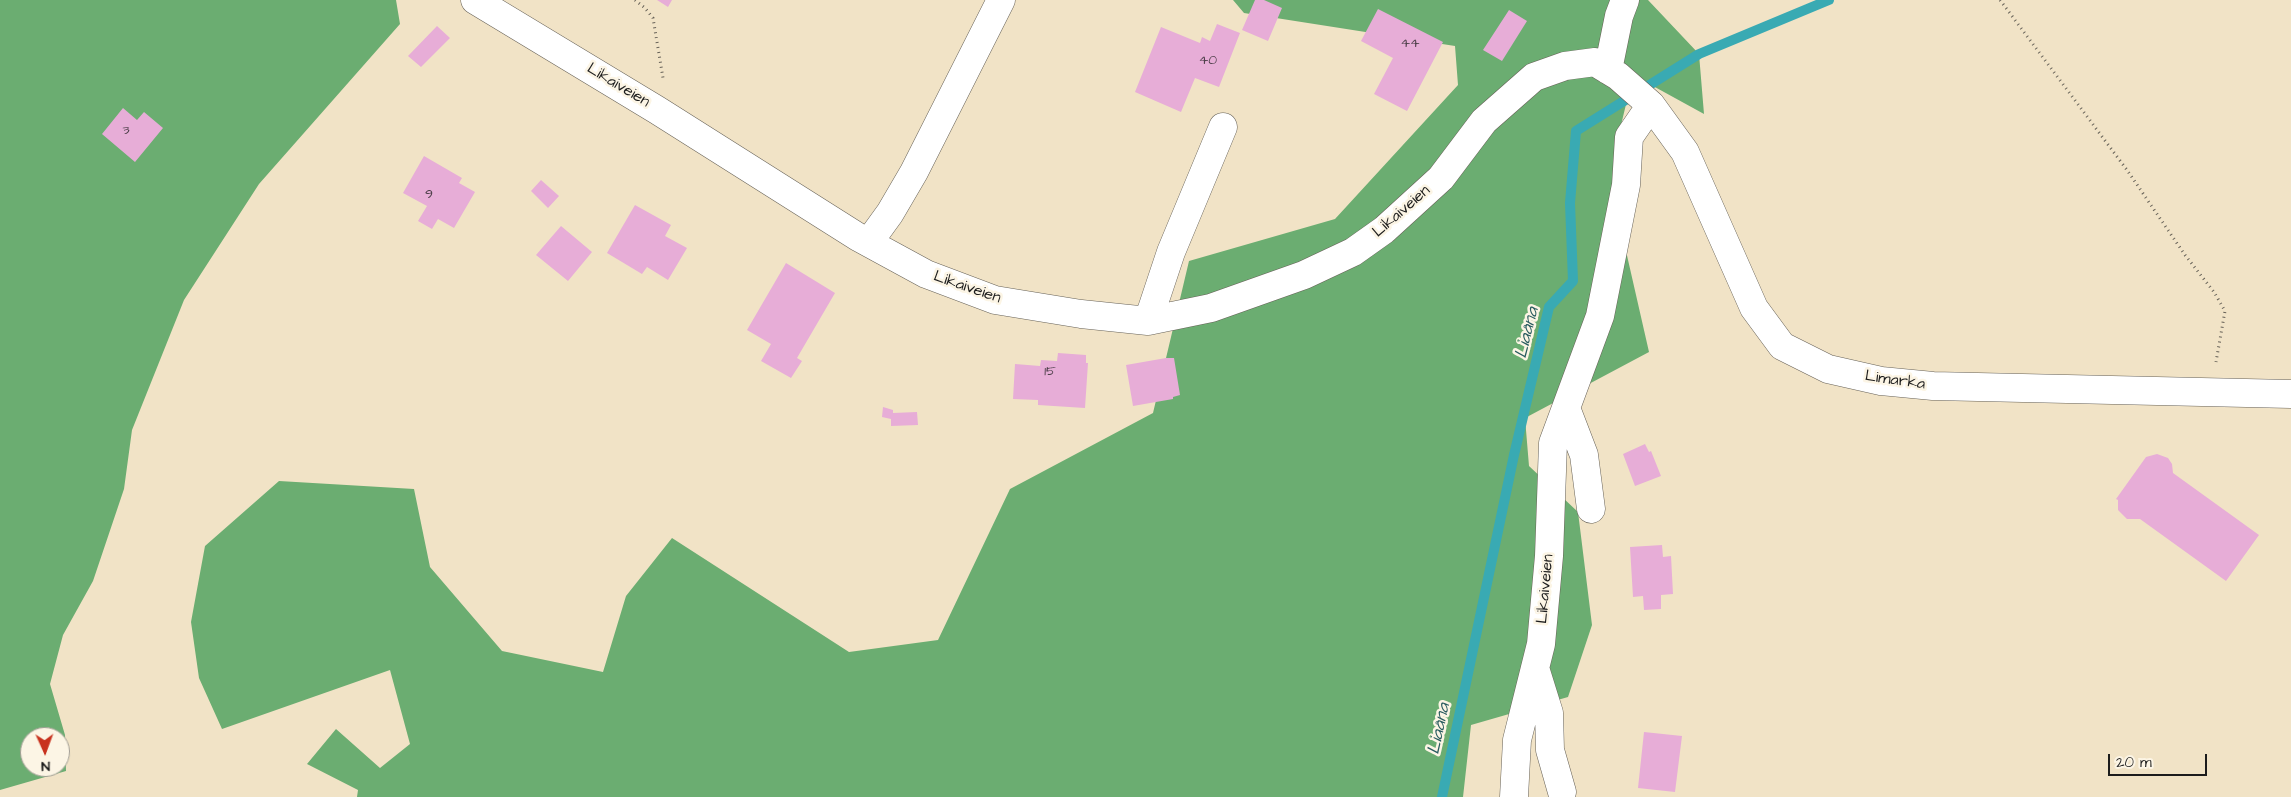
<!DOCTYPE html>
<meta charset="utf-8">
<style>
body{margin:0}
#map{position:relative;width:2291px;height:797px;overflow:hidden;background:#f1e3c6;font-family:"Architects Daughter",sans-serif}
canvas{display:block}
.north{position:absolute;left:20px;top:727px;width:50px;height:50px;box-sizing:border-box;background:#fcf5e5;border:1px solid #a29e95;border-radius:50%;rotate:178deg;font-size:14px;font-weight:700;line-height:20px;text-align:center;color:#1c1c1c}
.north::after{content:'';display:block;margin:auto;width:18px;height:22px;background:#c8321e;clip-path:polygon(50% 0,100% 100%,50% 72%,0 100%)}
.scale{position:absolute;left:2108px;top:754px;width:99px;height:22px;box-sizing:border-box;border:2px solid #1c1c1c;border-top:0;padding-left:6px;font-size:15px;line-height:18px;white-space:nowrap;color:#1c1c1c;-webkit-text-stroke:4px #fcf5e5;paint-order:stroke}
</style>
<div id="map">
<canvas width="2291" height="797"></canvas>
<div class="north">N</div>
<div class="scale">20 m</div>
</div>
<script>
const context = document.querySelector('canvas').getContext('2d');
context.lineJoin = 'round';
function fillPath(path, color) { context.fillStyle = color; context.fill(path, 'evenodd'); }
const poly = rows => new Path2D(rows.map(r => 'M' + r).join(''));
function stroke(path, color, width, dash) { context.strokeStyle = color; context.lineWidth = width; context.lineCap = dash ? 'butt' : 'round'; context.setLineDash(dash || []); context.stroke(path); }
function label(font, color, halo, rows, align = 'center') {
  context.font = font + ' "Architects Daughter",sans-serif'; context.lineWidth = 5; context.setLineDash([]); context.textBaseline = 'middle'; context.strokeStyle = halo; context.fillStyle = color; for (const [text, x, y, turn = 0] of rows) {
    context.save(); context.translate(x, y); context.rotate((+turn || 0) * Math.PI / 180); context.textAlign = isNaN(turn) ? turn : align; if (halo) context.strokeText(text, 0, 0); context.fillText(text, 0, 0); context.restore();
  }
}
const forest = poly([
 [0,0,396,0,400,24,259,184,184,300,132,430,124,489,93,581,63,635,50,684,65,735,66,771,0,790],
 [30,737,60,737,60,767,30,767],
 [1233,0,1648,0,1699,54,1704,114,1633,75,1617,142,1618,216,1649,352,1525,418,1529,466,1578,512,1592,625,1568,697,1471,725,1463,797,357,797,358,790,307,764,336,729,380,768,410,744,390,670,222,729,199,678,191,622,205,546,279,481,414,489,430,567,502,651,603,672,626,596,672,538,849,652,938,640,1010,489,1153,413,1189,261,1335,219,1458,85,1455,46,1244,13]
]);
const stream = poly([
 [1442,797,1514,455,1549,307,1573,281,1570,203,1576,131,1699,54,1829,0]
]);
const building = poly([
 [657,0,672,0,668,7],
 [1255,0,1264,0,1282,8,1268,41,1242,30],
 [1378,9,1443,42,1407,111,1374,94,1393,58,1361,41],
 [1509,10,1527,21,1502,61,1483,50],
 [1217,24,1240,33,1219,87,1195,78,1181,112,1135,92,1161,27,1200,43,1202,37,1210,41],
 [437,26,450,38,421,67,408,56],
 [123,108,137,120,144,112,163,128,135,162,102,134],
 [424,156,462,178,459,183,475,192,454,228,438,219,432,229,418,221,427,206,403,193],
 [541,180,559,196,548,208,531,191],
 [635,205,671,225,665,236,687,248,668,280,647,267,642,274,607,253],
 [561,226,592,252,568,281,536,255],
 [786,263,835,293,797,358,802,361,791,378,761,361,771,344,747,330],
 [1058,353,1086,355,1086,363,1088,363,1085,408,1038,405,1038,400,1013,399,1015,364,1040,366,1041,360,1057,361],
 [1166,358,1174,358,1180,395,1173,397,1173,399,1133,406,1126,365],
 [883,407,893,410,893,413,917,412,918,425,891,426,891,419,882,417],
 [1645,444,1649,452,1651,451,1661,476,1635,486,1623,454],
 [2157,454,2168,458,2172,464,2173,473,2259,535,2226,581,2140,519,2127,519,2118,510,2118,500,2116,499,2146,457],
 [1662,545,1663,557,1671,556,1673,594,1661,595,1661,609,1644,610,1643,596,1633,597,1630,547],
 [1644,732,1682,736,1675,792,1638,788]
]);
const path = poly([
 [635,0,645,8,653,18,663,78],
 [2000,0,2127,170,2185,255,2214,292,2225,311,2216,362]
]);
const minor = poly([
 [475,0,657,110,858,237,926,274,995,300,1081,314,1148,321,1211,308,1304,275,1353,252,1384,230,1441,178,1484,121,1534,77,1565,66,1595,62,1618,76,1651,105,1629,137,1626,185,1600,316,1553,443,1549,556,1541,644,1517,740,1514,797],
 [1608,70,1619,16,1625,0],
 [1651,105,1685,152,1754,308,1782,346,1828,369,1881,381,1933,386,2291,394],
 [869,242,890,213,914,172,1001,0],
 [1148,321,1171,252,1223,127],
 [1566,408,1584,455,1591,509],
 [1535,668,1549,713,1550,750,1562,792]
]);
const numberNames = [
 ["44",1410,44],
 ["40",1208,61],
 ["3",126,131],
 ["9",429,195],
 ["15",1050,372]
];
const streetNames = [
 ["Likaiveien",618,86,31],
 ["Likaiveien",1402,212,-41],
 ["Likaiveien",967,288,19],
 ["Limarka",1895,381,8],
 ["Likaiveien",1546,589,-85]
];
const waterNames = [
 ["Liaåna",1528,333,-76],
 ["Liaåna",1440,729,-78]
];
fillPath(forest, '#6bad71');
stroke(stream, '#39aab3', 10);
fillPath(building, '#e7add7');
stroke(minor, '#676258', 29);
stroke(path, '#676258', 3, [1, 4]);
stroke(minor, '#fff', 28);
label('14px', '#4f404b', null, numberNames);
label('16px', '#1c1c1c', '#fcf5e5', streetNames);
label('italic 18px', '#295c60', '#fcf5e5', waterNames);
</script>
